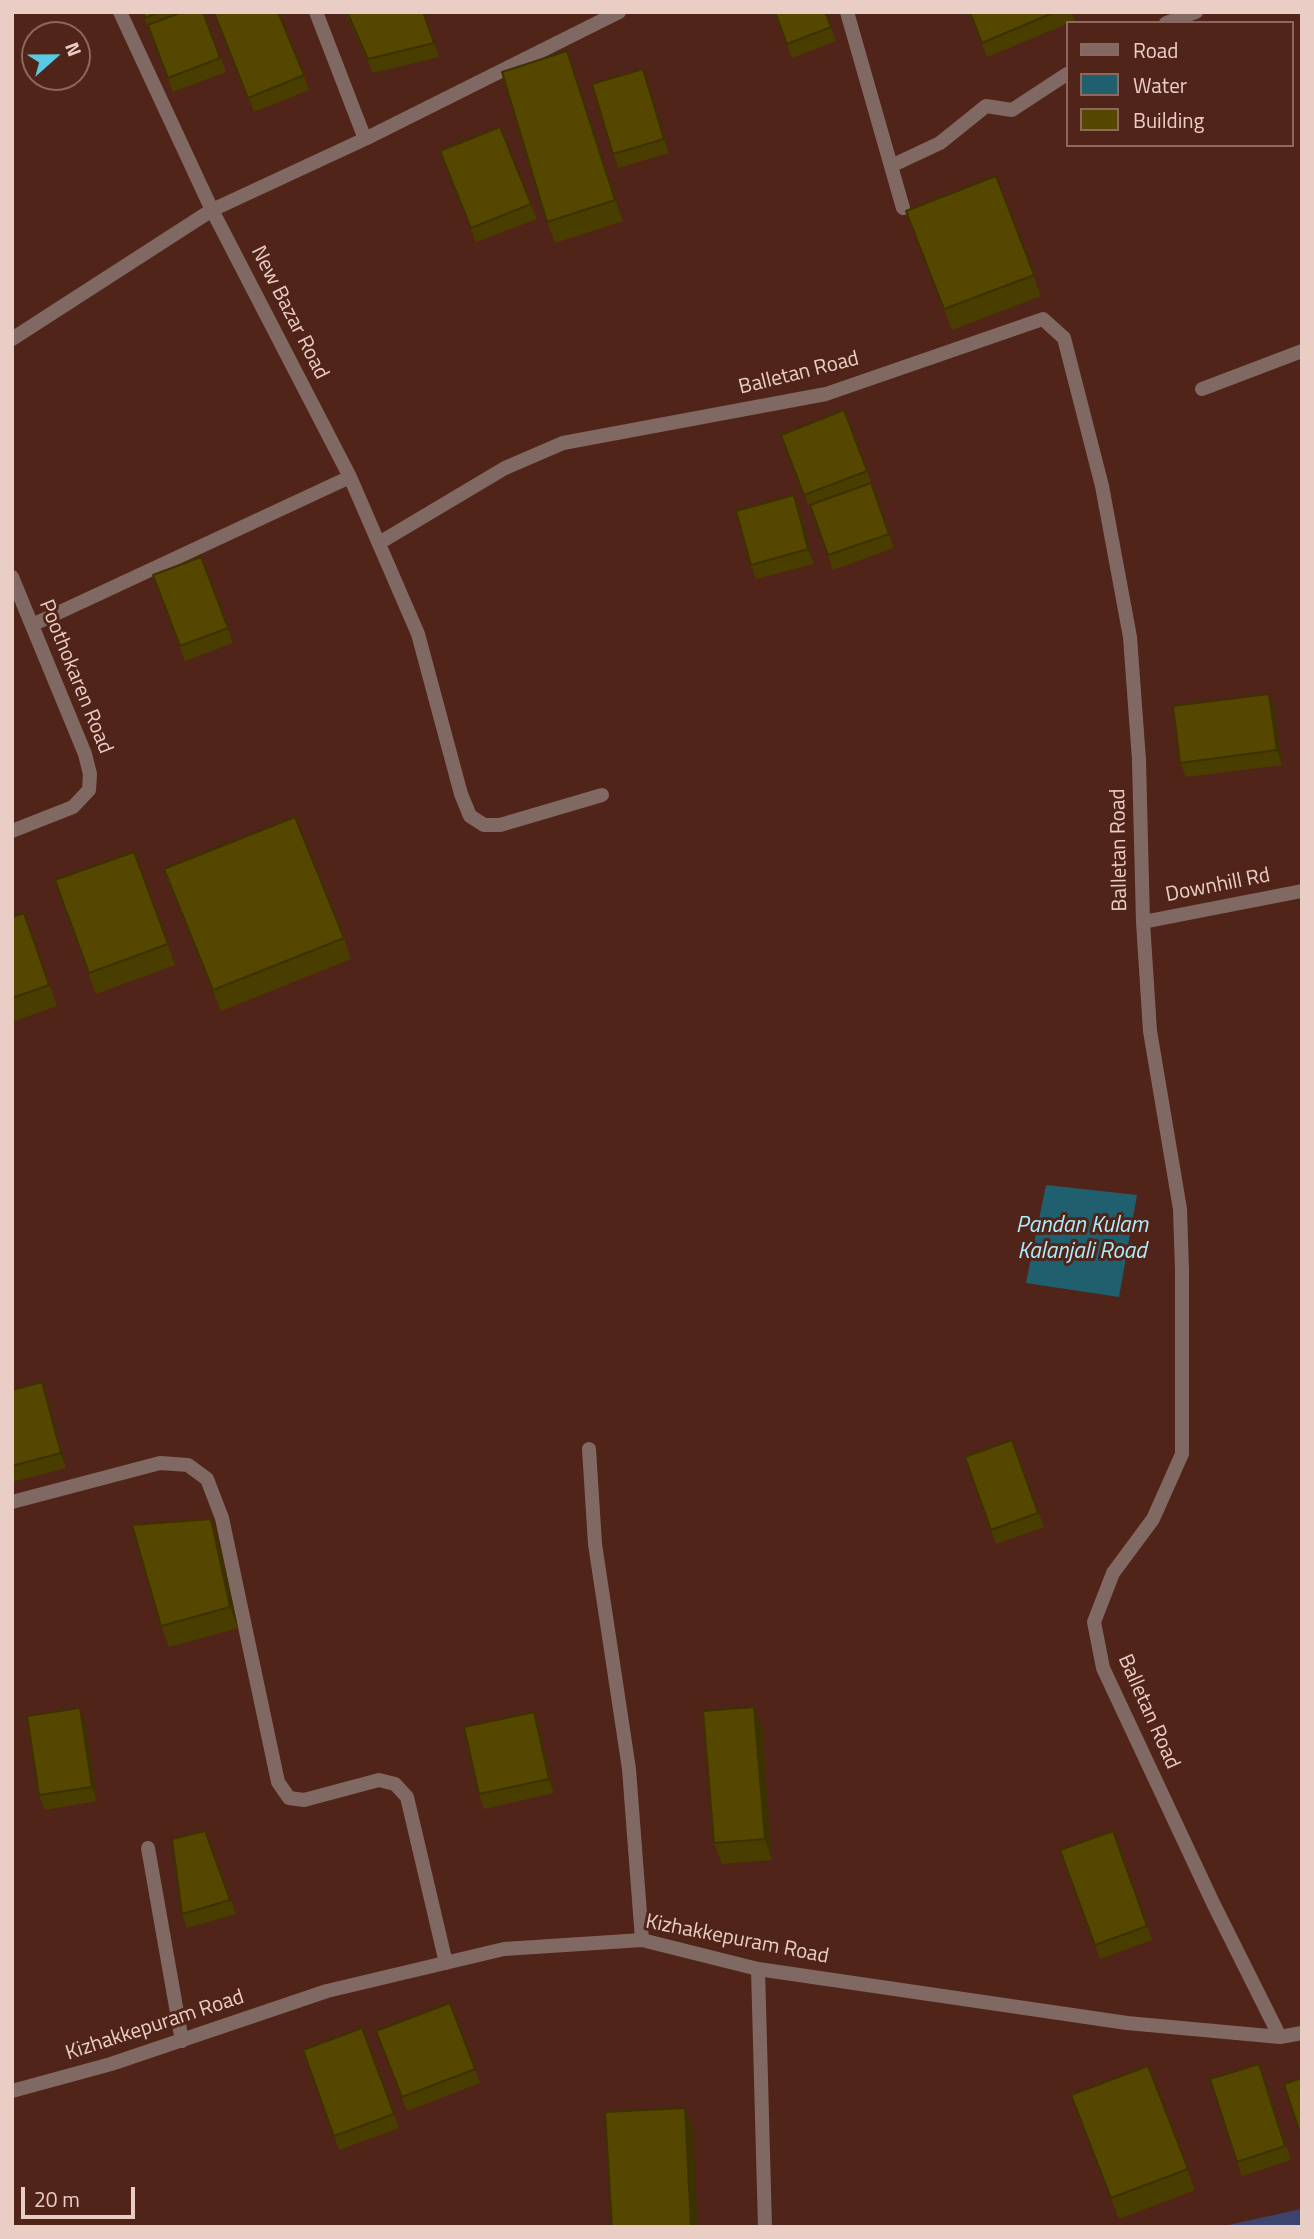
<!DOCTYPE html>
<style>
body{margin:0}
#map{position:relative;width:1314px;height:2239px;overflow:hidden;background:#512419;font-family:"Titillium Web",sans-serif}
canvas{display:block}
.frame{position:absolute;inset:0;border:14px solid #eacdc5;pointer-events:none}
.legend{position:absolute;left:1066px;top:21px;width:228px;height:126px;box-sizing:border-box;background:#512419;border:2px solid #8e685e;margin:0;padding:9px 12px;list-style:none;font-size:21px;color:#eacdc5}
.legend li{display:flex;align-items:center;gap:14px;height:35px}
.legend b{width:35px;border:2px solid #8e685e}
.north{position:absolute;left:21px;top:21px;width:70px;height:70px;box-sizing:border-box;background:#512419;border:2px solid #8e685e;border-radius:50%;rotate:69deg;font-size:19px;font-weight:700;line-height:28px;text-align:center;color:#eacdc5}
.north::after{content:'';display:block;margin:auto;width:24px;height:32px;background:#58c9e3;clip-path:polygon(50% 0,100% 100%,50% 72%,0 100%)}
.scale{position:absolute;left:21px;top:2187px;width:114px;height:32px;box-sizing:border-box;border:4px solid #eacdc5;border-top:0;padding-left:9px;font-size:21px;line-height:24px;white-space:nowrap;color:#eacdc5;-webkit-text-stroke:5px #512419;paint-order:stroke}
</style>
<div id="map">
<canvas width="1314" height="2239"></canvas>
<div class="frame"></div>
<ul class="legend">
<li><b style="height:9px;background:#806962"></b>Road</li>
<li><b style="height:19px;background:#205f6e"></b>Water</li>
<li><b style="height:19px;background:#564700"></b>Building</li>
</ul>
<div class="north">N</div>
<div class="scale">20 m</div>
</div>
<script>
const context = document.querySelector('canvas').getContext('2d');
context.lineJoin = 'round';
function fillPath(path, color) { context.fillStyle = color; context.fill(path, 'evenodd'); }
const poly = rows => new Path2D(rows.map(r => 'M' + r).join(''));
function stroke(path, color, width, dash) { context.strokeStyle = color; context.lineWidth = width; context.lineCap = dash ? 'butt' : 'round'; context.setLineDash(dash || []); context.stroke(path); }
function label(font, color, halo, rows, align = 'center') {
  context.font = font + ' "Titillium Web",sans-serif'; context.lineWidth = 6; context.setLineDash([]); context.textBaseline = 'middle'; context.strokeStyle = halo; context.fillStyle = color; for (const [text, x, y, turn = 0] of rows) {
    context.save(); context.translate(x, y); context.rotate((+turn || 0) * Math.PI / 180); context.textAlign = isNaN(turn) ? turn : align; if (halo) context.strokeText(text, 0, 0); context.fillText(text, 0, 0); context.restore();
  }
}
const green = poly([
 [1301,2209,1302,2227,1219,2227]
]);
const water = poly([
 [1046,1185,1137,1195,1119,1297,1026,1283]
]);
const lane = poly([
 [847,12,903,208],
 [148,1848,182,2041],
 [758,1969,765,2227]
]);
const street = poly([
 [120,12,212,210,350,477,418,634,461,794,470,816,484,825,500,825,602,795],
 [316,12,365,139],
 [1166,23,1196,12],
 [891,166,940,143,986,106,1012,110,1067,74],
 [12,339,212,210,365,139,619,12],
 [1202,389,1302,351],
 [379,543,505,468,563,443,826,394,1043,319,1064,338,1102,486,1130,637,1139,760,1143,922,1150,1031,1180,1209,1182,1270,1182,1454,1153,1519,1113,1573,1094,1622,1103,1668,1213,1903,1280,2037],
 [12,577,85,754,90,774,89,790,73,807,12,831],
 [32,625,350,477],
 [1143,922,1302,891],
 [589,1449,595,1544,629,1769,642,1940],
 [12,1502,160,1463,188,1465,207,1479,222,1518,278,1782,289,1798,304,1800,379,1780,395,1784,407,1797,446,1963],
 [12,2091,111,2064,327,1991,504,1949,642,1940,758,1969,1127,2023,1280,2037,1302,2033]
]);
const wall = poly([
 [142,12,203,12,226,72,173,92],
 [214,12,304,75,309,90,254,112],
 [345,12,423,12,439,57,373,73],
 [774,12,825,12,836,41,792,58],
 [969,12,1072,12,1075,21,1067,23,1067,24,987,57],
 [643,69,669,153,618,168,613,154],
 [574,72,623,221,555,243,547,222],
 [445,165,531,204,537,219,476,242],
 [996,176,1041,296,952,330,906,211],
 [781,435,867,471,894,548,833,570,811,509,810,509],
 [794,495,800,509,814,564,756,579,751,565],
 [201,557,233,643,185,661,153,575],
 [1274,708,1282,765,1186,777,1180,763],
 [134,852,175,965,96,994,55,880],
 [164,869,344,938,351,959,221,1011],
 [24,913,57,1006,12,1022,12,917],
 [12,1390,47,1397,66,1468,12,1482],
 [1012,1440,1044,1527,996,1544,965,1457],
 [211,1519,219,1540,238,1628,169,1647,161,1626],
 [534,1712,539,1726,554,1793,484,1809,479,1794],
 [85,1722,97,1801,45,1810,39,1795],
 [762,1728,772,1860,722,1864,714,1843],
 [205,1831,236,1914,187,1928,182,1914],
 [1113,1831,1152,1940,1100,1959,1060,1850],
 [450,2003,480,2083,407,2111,376,2031],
 [362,2028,399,2128,339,2150,303,2050],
 [1259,2064,1291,2160,1242,2176,1237,2162],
 [1148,2066,1195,2190,1119,2219,1071,2095]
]);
const shadedWall = poly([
 [567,51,574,72,623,221,615,200],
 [643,69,648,83,669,153,664,139],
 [794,495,800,509,814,564,808,549],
 [1269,694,1274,708,1282,765,1277,750],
 [42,1382,47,1397,66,1468,61,1453],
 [211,1519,219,1540,238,1628,230,1607],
 [754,1707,762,1728,772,1860,765,1839],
 [80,1708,85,1722,97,1801,92,1787],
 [534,1712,539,1726,554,1793,549,1779],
 [685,2108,693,2129,698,2227,691,2227]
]);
const building = poly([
 [143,12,160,12,145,18,143,12],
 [182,12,203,12,220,58,168,78,148,25,182,12],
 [214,12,278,12,304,75,248,98,214,12],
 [347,12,423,12,434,43,368,59,347,12],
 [775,12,825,12,831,27,787,44,775,12],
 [970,12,1055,12,982,43,970,12],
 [567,51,615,200,547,222,502,72,567,51],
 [643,69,664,139,613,154,592,84,643,69],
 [500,127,531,204,471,228,440,151,500,127],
 [996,176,1034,275,944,309,906,211,996,176],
 [844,410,867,471,804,495,781,435,844,410],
 [871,483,889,534,828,555,810,505,871,483],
 [794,495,808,549,751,565,736,511,794,495],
 [201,557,228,628,180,646,153,575,201,557],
 [1269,694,1277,750,1180,763,1173,706,1269,694],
 [295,817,344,938,213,990,164,869,295,817],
 [134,852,168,944,89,973,55,880,134,852],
 [24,913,49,985,12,998,12,917,24,913],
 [42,1382,61,1453,12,1466,12,1390,42,1382],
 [1012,1440,1038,1513,991,1530,965,1457,1012,1440],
 [211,1519,230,1607,161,1626,132,1525,211,1519],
 [754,1707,765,1839,714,1843,703,1711,754,1707],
 [80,1708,92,1787,39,1795,27,1716,80,1708],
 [534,1712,549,1779,479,1794,464,1727,534,1712],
 [205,1831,230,1900,182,1914,172,1839,205,1831],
 [1113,1831,1147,1926,1095,1945,1060,1850,1113,1831],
 [450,2003,475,2069,402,2097,376,2031,450,2003],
 [362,2028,394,2114,334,2136,303,2050,362,2028],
 [1259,2064,1285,2146,1237,2162,1210,2079,1259,2064],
 [1148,2066,1188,2169,1111,2198,1071,2095,1148,2066],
 [1302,2078,1302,2139,1284,2084,1302,2078],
 [685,2108,691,2227,612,2227,605,2112,685,2108]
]);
const streetNames = [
 ["New Bazar Road",289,313,63],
 ["Balletan Road",799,374,-14],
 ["Poothokaren Road",75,677,68],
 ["Balletan Road",1120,850,-91],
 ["Downhill Rd",1218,886,-11],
 ["Balletan Road",1148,1712,66],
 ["Kizhakkepuram Road",737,1940,11],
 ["Kizhakkepuram Road",155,2026,-18]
];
const waterNames = [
 ["Pandan Kulam",1082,1226],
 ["Kalanjali Road",1082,1252]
];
fillPath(green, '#3c436c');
fillPath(water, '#205f6e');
stroke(lane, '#806962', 14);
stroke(street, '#806962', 14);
fillPath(wall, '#4a3d00');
fillPath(shadedWall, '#3c3200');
fillPath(building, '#564700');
stroke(building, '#3c3200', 2);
label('21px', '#eacdc5', '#512419', streetNames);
label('italic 23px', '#abecfc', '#512419', waterNames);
</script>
